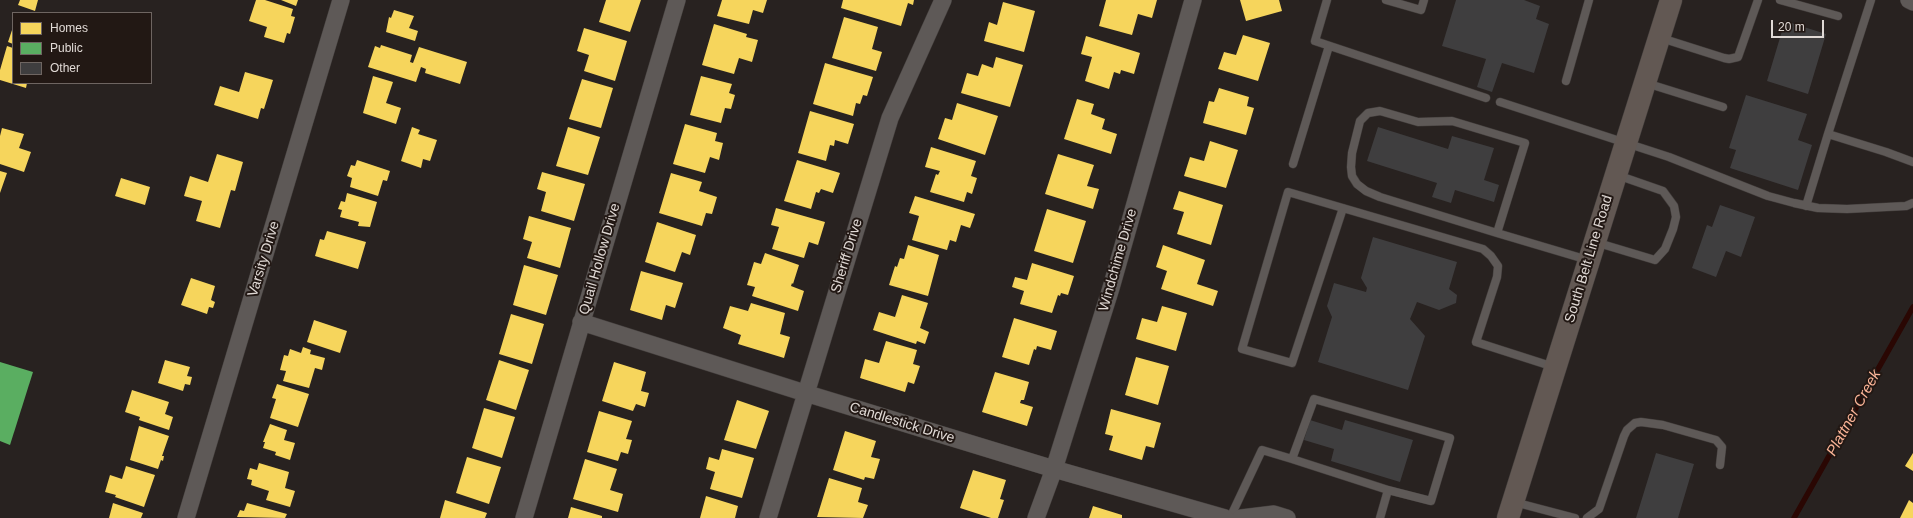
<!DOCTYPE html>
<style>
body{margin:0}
#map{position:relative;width:1913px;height:518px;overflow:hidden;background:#282220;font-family:Helvetica,sans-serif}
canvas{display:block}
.legend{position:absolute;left:12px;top:12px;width:140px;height:72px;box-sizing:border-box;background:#221814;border:1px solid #6e6561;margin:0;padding:5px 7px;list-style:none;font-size:12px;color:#e0d9d5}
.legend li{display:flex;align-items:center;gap:8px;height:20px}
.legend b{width:20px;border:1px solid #6e6561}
.scale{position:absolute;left:1771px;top:20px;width:53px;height:18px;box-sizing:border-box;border:2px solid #e0d9d5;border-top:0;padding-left:5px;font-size:12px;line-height:14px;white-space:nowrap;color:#e0d9d5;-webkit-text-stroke:3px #221814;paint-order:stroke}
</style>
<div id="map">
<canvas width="1913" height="518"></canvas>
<ul class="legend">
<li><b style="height:11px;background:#f6d55c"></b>Homes</li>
<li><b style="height:11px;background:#5aae61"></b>Public</li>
<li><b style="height:11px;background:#3f3e3f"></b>Other</li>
</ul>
<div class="scale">20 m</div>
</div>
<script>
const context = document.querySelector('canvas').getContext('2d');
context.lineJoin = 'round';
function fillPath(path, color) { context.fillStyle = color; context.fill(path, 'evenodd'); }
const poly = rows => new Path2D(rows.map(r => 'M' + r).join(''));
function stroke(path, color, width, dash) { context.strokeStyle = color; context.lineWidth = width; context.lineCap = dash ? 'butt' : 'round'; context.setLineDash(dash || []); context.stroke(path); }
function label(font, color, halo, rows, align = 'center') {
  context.font = font + ' Helvetica,sans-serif'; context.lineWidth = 4; context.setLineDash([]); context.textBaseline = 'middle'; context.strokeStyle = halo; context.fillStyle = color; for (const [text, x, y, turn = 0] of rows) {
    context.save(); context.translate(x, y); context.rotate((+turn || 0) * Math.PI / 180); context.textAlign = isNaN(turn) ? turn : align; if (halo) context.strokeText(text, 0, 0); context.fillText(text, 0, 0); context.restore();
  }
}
const homes = poly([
 [20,0,38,0,35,11,18,5],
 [256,0,265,0,293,9,291,16,295,17,290,34,287,33,284,43,264,37,267,27,249,21],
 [281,0,298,0,296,6],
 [606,0,641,0,630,32,599,22],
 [722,0,767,0,763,13,753,10,749,24,717,16],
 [843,0,914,0,913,5,908,3,901,26,841,8],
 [1106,0,1157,0,1152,18,1138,14,1132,35,1099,26],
 [1240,0,1279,0,1282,11,1246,21],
 [1003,2,1035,11,1024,52,984,41,989,22,997,25],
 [394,10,414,16,409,28,418,31,415,41,386,32,389,17,391,18],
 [844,17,878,27,872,49,882,52,876,71,832,58],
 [714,24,747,34,746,37,758,40,752,62,739,58,734,74,702,65],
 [13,27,13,44,8,42],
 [584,28,627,41,615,81,584,71,589,55,577,51],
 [1243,35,1270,43,1258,81,1218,69,1224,52,1236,55],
 [1086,36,1140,53,1134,74,1121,70,1120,74,1114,72,1109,89,1085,81,1092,57,1081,54],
 [381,45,412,55,410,62,413,63,419,47,467,62,460,84,425,73,426,69,421,67,416,82,368,67,375,46,380,48],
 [7,46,13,48,13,83,27,83,26,88,0,80,0,70],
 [996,57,1023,65,1010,107,961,93,967,73,978,76,982,64,993,68],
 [825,63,873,77,867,96,863,95,860,104,856,103,853,116,813,104],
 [245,72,273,80,264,109,261,108,258,119,214,105,220,86,239,92],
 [373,76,393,82,386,103,401,108,396,124,363,113],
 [701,76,732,84,729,93,735,95,731,109,725,108,721,123,690,115],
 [582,79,613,88,601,128,569,119],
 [1219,88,1249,97,1247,106,1254,108,1246,135,1203,123,1209,101,1214,102],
 [1077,99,1094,104,1091,114,1105,119,1102,129,1117,134,1111,154,1064,139],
 [957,103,998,116,985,155,938,139,945,118,952,120],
 [810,111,854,124,848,144,835,140,834,146,830,145,826,161,798,153],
 [685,124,717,133,715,141,723,143,719,160,710,157,705,173,673,164],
 [412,127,420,130,418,134,437,140,430,161,423,159,421,168,401,161],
 [568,127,600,137,588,175,556,166],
 [2,128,24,134,19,148,31,152,24,172,0,164,0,136],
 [1210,141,1238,150,1226,188,1184,176,1190,157,1204,161],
 [931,147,976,161,971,176,977,178,972,194,967,192,964,202,930,192,936,174,938,175,940,171,925,167],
 [217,154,243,162,235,191,231,190,220,228,196,221,202,201,184,196,190,176,208,182],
 [1058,154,1094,165,1087,186,1099,189,1093,209,1045,194],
 [357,160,390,171,387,181,383,180,378,196,350,187,352,178,347,176,351,165,355,166],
 [797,160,840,173,833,193,821,189,819,193,816,192,811,209,784,201],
 [0,171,7,173,0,193],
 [542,172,585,184,574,221,541,211,546,192,537,189],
 [671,173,702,182,699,191,717,197,712,214,706,213,702,226,659,213],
 [121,178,150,187,145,205,115,196],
 [1179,191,1223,205,1211,245,1177,234,1184,212,1173,209],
 [347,193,377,202,370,227,358,226,359,222,340,217,342,210,338,209,341,201,345,202],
 [915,196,975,214,970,228,961,225,956,242,950,240,947,250,912,240,919,216,909,213],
 [776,208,825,222,818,245,809,242,804,258,772,249,779,227,771,225],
 [1047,209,1086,221,1073,263,1034,251],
 [529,216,571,228,560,268,527,258,532,242,523,239],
 [657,222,696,235,690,255,682,252,675,272,645,262],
 [327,231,366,242,358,269,315,256,320,239,324,240],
 [908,245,939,255,928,296,889,285,895,266,897,267,900,258,904,259],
 [1163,245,1205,260,1197,284,1218,291,1213,306,1161,289,1167,271,1156,267],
 [765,253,799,265,793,284,792,283,791,286,804,291,798,311,752,296,755,287,747,285,754,262,761,264],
 [1032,263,1074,276,1068,295,1061,293,1060,296,1058,295,1052,313,1020,304,1024,291,1012,287,1015,277,1027,280],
 [524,265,558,275,546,315,513,305],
 [641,271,683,283,675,308,666,305,662,320,630,310],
 [191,278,215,286,211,300,215,302,213,308,209,307,207,314,181,305],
 [902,295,928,303,920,328,929,332,925,344,917,341,916,344,873,330,879,312,895,317],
 [751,303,785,313,780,334,790,337,784,358,738,344,741,335,723,328,730,306,748,311],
 [1162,306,1187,313,1176,351,1136,339,1142,318,1157,322],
 [511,314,544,324,532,364,499,354],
 [1014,318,1057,331,1051,350,1037,346,1036,350,1034,349,1029,365,1002,357],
 [314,320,347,331,340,353,307,342],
 [886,341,917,350,913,364,920,366,914,384,908,382,905,392,860,378,865,359,879,363],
 [303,347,311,350,310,354,325,358,322,370,315,368,309,388,283,381,286,371,280,370,284,355,288,356,290,349,301,353],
 [1136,357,1169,366,1158,405,1125,395],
 [165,360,190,367,187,376,192,377,190,385,185,384,183,391,158,383],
 [499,360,529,370,516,410,486,400],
 [614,362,646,372,641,391,649,393,645,407,636,404,633,411,602,401],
 [995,372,1029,382,1024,400,1021,400,1020,403,1033,407,1027,426,982,412],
 [277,384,309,394,298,427,270,418,276,399,272,398],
 [132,390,169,402,165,414,173,417,169,430,139,420,140,417,125,412],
 [737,400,769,411,756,449,724,440],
 [484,408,515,417,502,458,472,448],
 [1111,409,1161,423,1154,448,1146,446,1142,460,1109,450,1113,436,1105,434],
 [599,411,632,421,626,439,632,440,628,454,621,452,618,461,587,452],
 [270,424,287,430,284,440,295,443,290,460,275,455,276,452,263,448,265,442,263,442],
 [139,426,169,436,162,456,164,456,163,461,161,460,158,469,130,460],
 [845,431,876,441,871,457,880,459,874,479,865,477,864,480,833,470],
 [722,449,754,458,742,498,710,489,715,472,706,469,709,457,719,460],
 [1913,453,1913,471,1905,466],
 [467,457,501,467,489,504,456,493],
 [585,459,617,469,610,490,623,494,618,512,573,499],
 [259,463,289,472,285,488,295,491,290,507,266,500,269,491,251,485,252,480,247,479,250,468,257,470],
 [126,466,155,475,144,507,115,497,116,495,105,492,110,475,122,479],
 [973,470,1006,480,1000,499,1004,500,998,518,991,518,960,508],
 [829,478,862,488,858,502,868,505,863,518,817,517],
 [706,496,738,506,735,518,700,518],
 [445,500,487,513,485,518,440,518],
 [1909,500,1913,503,1913,518,1900,518],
 [113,503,143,513,141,518,109,518],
 [247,503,287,514,285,518,237,517,240,510,244,511],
 [1093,506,1122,515,1122,518,1089,518],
 [571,507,602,516,602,518,568,518]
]);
const public = poly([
 [0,362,33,372,10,445,0,441]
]);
const stream = poly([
 [1794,518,1913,307]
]);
const building = poly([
 [1456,0,1524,0,1540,6,1536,19,1549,24,1534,73,1502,63,1492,92,1477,87,1486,59,1442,46],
 [1785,21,1826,34,1808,94,1767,81],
 [1746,95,1807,114,1798,140,1812,145,1798,190,1730,168,1736,150,1729,148],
 [1378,127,1448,149,1452,136,1494,148,1484,180,1499,185,1494,202,1455,190,1451,203,1432,197,1437,183,1367,161],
 [1720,205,1755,217,1741,257,1726,251,1716,277,1692,268,1707,225,1712,227],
 [1373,237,1457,262,1449,289,1457,295,1456,303,1439,310,1417,302,1410,319,1425,336,1408,390,1318,362,1332,317,1327,306,1334,283,1366,292,1367,288,1361,278],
 [1310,420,1342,430,1345,420,1413,440,1400,482,1331,461,1334,449,1304,440],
 [1656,453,1694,464,1678,518,1636,518]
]);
const lane = poly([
 [1327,0,1315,41,1486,98],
 [1386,0,1421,10,1424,0],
 [1780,0,1838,16],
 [1871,0,1828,134,1886,152,1913,162],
 [1661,38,1724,58,1729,59,1738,57,1758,0],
 [1566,81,1589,0],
 [1646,83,1723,107],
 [1500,102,1669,157,1768,196,1794,203,1818,208,1847,209,1906,206,1913,203],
 [1293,164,1329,46],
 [1806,206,1828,134],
 [1343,208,1292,363,1242,349,1288,192,1483,249,1491,256,1498,266,1497,277,1476,342,1554,367],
 [1497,233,1525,143,1452,121,1418,122,1380,111,1368,113,1360,121,1352,153,1351,167,1352,176,1357,184,1366,191,1380,197,1497,233,1588,260],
 [1595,242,1655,260,1665,249,1673,229,1676,217,1674,206,1663,191,1617,175],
 [1292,459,1388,490],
 [1514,502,1575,518],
 [1230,518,1262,450,1292,459,1314,399,1450,438,1431,501,1388,490,1380,518],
 [1587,518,1599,509,1624,436,1627,430,1635,423,1641,422,1663,425,1716,440,1722,447,1720,465]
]);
const street = poly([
 [1909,0,1913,2],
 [581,322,805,393,1054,469,1225,518],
 [186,518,341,0],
 [524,518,677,0],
 [768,518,890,118,943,0],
 [1036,518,1054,469,1111,288,1193,0],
 [1241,518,1274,514,1287,518]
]);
const primary = poly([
 [1508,518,1671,0]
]);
const streetNames = [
 ["Sheriff Drive",847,256,-73],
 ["Varsity Drive",264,259,-73],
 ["Quail Hollow Drive",600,259,-74],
 ["South Belt Line Road",1589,259,-73],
 ["Windchime Drive",1118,260,-74],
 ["Candlestick Drive",902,423,17]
];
const waterNames = [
 ["Plattner Creek",1854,413,-61]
];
fillPath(homes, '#f6d55c');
fillPath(public, '#5aae61');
stroke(stream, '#2a0703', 5.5);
fillPath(building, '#3f3e3f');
stroke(lane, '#423d3b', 9);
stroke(street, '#423d3b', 18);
stroke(primary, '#423d3b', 23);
stroke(lane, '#5e5957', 8);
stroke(street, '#5e5957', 17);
stroke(primary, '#625853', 22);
label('14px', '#e0d9d5', '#221814', streetNames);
label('italic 15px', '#fcb598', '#221814', waterNames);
</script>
